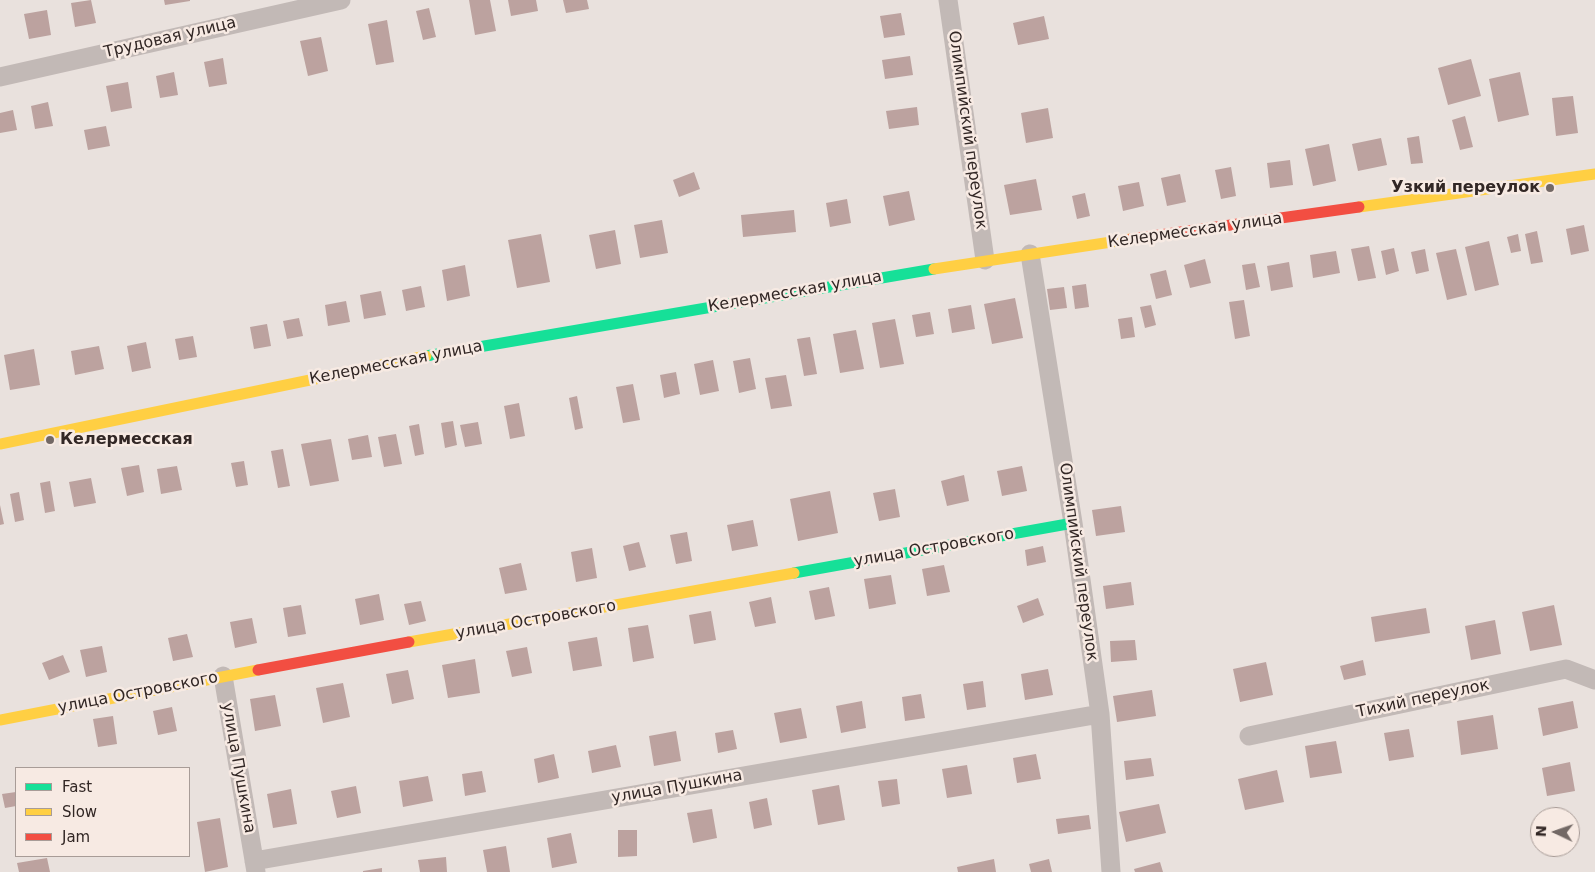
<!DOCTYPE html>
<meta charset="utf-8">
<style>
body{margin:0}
#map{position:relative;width:1595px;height:872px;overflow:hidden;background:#e9e1dd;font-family:"DejaVu Sans",sans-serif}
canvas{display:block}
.legend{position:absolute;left:15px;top:767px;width:175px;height:90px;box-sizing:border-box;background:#f7eae3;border:1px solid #a89c97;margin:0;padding:6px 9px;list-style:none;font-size:15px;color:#322725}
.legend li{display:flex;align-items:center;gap:10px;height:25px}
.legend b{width:25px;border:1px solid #a89c97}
.north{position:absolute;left:1530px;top:807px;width:50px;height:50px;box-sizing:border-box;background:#f7eae3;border:1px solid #a89c97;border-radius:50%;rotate:273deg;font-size:14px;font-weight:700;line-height:20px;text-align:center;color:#322725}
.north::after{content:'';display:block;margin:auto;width:18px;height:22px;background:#726865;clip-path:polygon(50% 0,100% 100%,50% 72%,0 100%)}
</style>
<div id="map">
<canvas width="1595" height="872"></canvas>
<ul class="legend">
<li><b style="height:6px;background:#16e098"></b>Fast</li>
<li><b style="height:6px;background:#ffcf43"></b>Slow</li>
<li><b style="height:6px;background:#f24e42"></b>Jam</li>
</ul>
<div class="north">N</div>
</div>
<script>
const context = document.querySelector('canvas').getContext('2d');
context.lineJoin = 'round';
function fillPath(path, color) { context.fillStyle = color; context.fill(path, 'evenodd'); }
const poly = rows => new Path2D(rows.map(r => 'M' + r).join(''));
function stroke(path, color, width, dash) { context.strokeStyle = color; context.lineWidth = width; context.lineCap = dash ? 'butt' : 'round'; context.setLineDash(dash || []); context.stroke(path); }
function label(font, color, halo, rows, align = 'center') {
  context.font = font + ' "DejaVu Sans",sans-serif'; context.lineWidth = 5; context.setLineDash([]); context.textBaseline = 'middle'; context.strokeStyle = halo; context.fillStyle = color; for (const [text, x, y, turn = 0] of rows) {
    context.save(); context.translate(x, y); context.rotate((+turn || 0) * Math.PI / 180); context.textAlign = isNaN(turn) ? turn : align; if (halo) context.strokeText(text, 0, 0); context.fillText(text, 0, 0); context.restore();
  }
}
const building = poly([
 [91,0,96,23,75,27,71,3],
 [164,0,190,0,190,1,165,5],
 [469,0,490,0,496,31,475,35],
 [508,0,536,0,538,11,511,16],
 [563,0,587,0,589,9,566,13],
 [429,8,436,37,423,40,416,11],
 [47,10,51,35,29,39,24,14],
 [901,13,905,35,884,38,880,16],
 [1044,16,1049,39,1018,45,1013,23],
 [387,20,394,62,376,65,368,24],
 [321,37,328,71,308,76,300,41],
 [910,56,913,75,885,79,882,60],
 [223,58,227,84,209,87,204,62],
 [1471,59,1481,96,1448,105,1438,68],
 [174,72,178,95,160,98,156,76],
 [1520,72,1529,115,1498,122,1489,79],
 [128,82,132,108,111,112,106,86],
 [1573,96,1578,133,1556,136,1552,98],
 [48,102,53,126,35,129,31,106],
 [917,107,919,125,889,129,886,111],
 [1048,108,1053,138,1026,143,1021,113],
 [13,110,17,130,0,133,0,113],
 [1465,116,1473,147,1460,150,1452,120],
 [106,126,110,146,88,150,84,130],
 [1419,136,1423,163,1411,164,1407,138],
 [1381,138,1387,165,1358,171,1352,144],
 [1329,144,1336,181,1313,186,1305,149],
 [1290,160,1293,185,1270,188,1267,163],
 [1231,167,1236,196,1221,199,1215,170],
 [694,172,700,189,679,197,673,180],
 [1180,174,1186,202,1167,206,1161,178],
 [1036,179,1042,210,1010,215,1004,185],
 [1139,182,1144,206,1123,211,1118,186],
 [909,191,915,220,889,226,883,196],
 [1085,193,1090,216,1077,219,1072,196],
 [847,199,851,223,830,227,826,203],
 [794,210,796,232,743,237,741,215],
 [662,220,668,253,640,258,634,225],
 [1584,225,1589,251,1571,255,1566,229],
 [615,230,621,264,596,269,589,235],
 [1537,231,1543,262,1531,264,1525,234],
 [541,234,550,282,517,288,508,240],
 [1518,234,1521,251,1511,253,1507,237],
 [1489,241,1499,285,1475,291,1465,247],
 [1369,246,1376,278,1358,281,1351,249],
 [1394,248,1399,271,1386,275,1381,251],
 [1425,249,1429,271,1416,274,1411,252],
 [1456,249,1467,295,1447,300,1436,253],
 [1336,251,1340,273,1313,278,1310,255],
 [1205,259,1211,283,1190,288,1184,265],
 [1289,262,1293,287,1271,291,1267,266],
 [1255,263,1260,287,1246,290,1242,265],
 [465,265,470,296,447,301,442,270],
 [1166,270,1172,295,1156,299,1150,274],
 [1086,284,1089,307,1075,309,1072,286],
 [421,286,425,307,406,311,402,290],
 [1064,287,1067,308,1050,310,1047,289],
 [381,291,386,315,364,319,360,295],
 [1015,298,1023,338,992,344,984,304],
 [1244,300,1250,336,1235,339,1229,302],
 [346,301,350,322,328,326,325,305],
 [971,305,975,329,952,333,948,309],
 [1151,305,1156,325,1145,328,1140,307],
 [930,312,934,334,916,337,912,315],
 [1132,317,1135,337,1121,339,1118,319],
 [299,318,303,336,287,339,283,321],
 [895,319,904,364,880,368,872,323],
 [267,324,271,346,254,349,250,327],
 [856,330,864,369,840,373,833,334],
 [193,336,197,357,179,360,175,339],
 [810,337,817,374,804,376,797,339],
 [146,342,151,368,132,372,127,346],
 [99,346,104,369,75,375,71,351],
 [34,349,40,385,10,390,4,355],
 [750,358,756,389,739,393,733,361],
 [713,360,719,391,700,395,694,364],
 [676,372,680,394,664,398,660,375],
 [786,375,792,406,771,409,765,378],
 [633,384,640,420,623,423,616,387],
 [577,396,583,428,575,430,569,398],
 [519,403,525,436,510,439,504,406],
 [453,421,457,445,445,448,441,423],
 [478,422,482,444,465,447,460,425],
 [419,424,424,454,415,456,409,426],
 [396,434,402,464,384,467,378,437],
 [368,435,372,457,352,460,348,439],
 [331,439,339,481,310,486,301,444],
 [283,449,290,486,278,488,271,451],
 [244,461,248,485,236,487,231,463],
 [139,465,144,492,127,496,121,468],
 [177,466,182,490,161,494,157,469],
 [1022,466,1027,491,1002,496,997,471],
 [964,475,969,501,947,506,941,481],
 [91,478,96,503,74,507,69,482],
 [50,481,55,511,45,513,40,483],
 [895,489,900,517,879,521,873,493],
 [830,491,838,533,798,541,790,499],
 [19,492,24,520,15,522,10,494],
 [0,505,4,524,0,525],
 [1121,506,1125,532,1096,536,1092,510],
 [753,520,758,546,732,551,727,525],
 [687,532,692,561,676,564,670,535],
 [639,542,646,567,629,571,623,546],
 [1043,546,1046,562,1027,566,1025,550],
 [592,548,597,578,576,582,571,552],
 [521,563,527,590,505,594,499,568],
 [944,565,950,592,927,596,922,569],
 [891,575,896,604,869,609,864,579],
 [1131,582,1134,605,1106,609,1103,586],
 [829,587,835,616,815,620,809,591],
 [379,594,384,620,360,625,355,599],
 [771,597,776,623,755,627,749,602],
 [1038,598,1044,615,1023,623,1017,606],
 [421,601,426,621,409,625,404,604],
 [301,605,306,634,288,637,283,608],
 [1554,605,1562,645,1530,651,1522,612],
 [1426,608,1430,633,1375,642,1371,617],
 [711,611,716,640,694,644,689,615],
 [252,618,257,643,235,648,230,622],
 [1495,620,1501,654,1471,660,1465,626],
 [648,625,654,658,633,662,628,628],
 [187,634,193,657,173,661,168,638],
 [597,637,602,666,573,671,568,642],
 [1135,640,1137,660,1111,662,1110,641],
 [102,646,107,672,86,677,80,650],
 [527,647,532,673,512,677,506,651],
 [63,655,70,672,49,680,42,663],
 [475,659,480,693,448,698,442,665],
 [1363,660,1366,675,1344,680,1340,666],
 [1266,662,1273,695,1240,702,1233,669],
 [1048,669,1053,695,1025,700,1021,674],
 [408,670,414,699,392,704,386,674],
 [983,681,986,707,967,710,963,684],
 [343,683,350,717,323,723,316,688],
 [1152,690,1156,716,1117,722,1113,696],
 [921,694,925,718,905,721,902,697],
 [275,695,281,726,255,731,250,699],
 [862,701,866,728,841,733,836,706],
 [1573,701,1578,728,1543,736,1538,708],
 [172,707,177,731,158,735,153,711],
 [801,708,807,738,780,743,774,713],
 [1493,715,1498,749,1461,755,1457,721],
 [113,716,117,744,98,747,93,719],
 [1409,729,1414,757,1389,761,1384,733],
 [733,730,737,749,718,753,715,733],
 [676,731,681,761,654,766,649,736],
 [1336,741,1342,773,1310,778,1305,746],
 [616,745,621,767,592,773,588,751],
 [554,754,559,778,538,783,534,759],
 [1036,754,1041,779,1017,783,1013,758],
 [1151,758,1154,776,1126,780,1124,761],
 [1570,762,1575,791,1547,796,1542,768],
 [967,765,972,794,947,798,942,769],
 [1277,770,1284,802,1245,810,1238,779],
 [482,771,486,792,465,796,462,774],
 [428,776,433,801,403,807,399,781],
 [897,779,900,804,882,807,878,781],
 [839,785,845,820,818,825,812,790],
 [356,786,361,813,337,818,331,791],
 [291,789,297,824,273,828,267,794],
 [16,792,16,806,5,808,2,794],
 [767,798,772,825,754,829,749,802],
 [1159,804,1166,833,1126,842,1119,812],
 [712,809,717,838,693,843,687,813],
 [1089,815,1091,829,1058,834,1056,819],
 [220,818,228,867,205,872,197,822],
 [618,830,637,830,637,856,618,857],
 [571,833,577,863,552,868,547,838],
 [506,846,510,872,487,872,483,850],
 [446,857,447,872,420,872,418,860],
 [47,858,50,872,19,872,17,863],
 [994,859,996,872,958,872,957,867],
 [1049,859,1052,872,1031,872,1029,864],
 [1160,862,1163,872,1135,872,1134,869],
 [382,868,382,872,363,872,363,871]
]);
const street = poly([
 [948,0,985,260],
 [0,77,341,0],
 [1030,254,1073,523,1100,714,1111,872],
 [223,676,256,872],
 [1249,736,1566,669,1595,680],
 [254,861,1100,714]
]);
const fast = poly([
 [426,356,934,269],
 [794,573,1073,523]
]);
const slow = poly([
 [1359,207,1595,174],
 [934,269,1131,239],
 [0,444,426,356],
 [409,642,794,573],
 [0,720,258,670]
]);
const jam = poly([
 [1131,239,1359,207],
 [258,670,409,642]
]);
const markers = [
 [1550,188,5,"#726865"],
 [50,440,5,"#726865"]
];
const streetNames = [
 ["Трудовая улица",170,38,-13],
 ["Олимпийский переулок",967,130,82],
 ["Келермесская улица",1195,231,-8],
 ["Келермесская улица",795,292,-10],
 ["Келермесская улица",396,363,-11],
 ["улица Островского",934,548,-10],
 ["Олимпийский переулок",1078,562,82],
 ["улица Островского",536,620,-10],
 ["улица Островского",138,693,-11],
 ["Тихий переулок",1423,699,-12],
 ["улица Пушкина",238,768,80],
 ["улица Пушкина",677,787,-10]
];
const poiNames = [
 ["Узкий переулок",1540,188],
 ["Келермесская",60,440,"left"]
];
fillPath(building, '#bca29f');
stroke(street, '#c2b9b6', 19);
stroke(fast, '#16e098', 11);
stroke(slow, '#ffcf43', 11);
stroke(jam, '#f24e42', 11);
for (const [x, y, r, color] of markers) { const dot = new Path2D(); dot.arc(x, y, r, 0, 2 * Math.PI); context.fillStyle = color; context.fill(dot); stroke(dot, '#f7eae3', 2); }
label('16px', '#322725', '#f7eae3', streetNames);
label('bold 16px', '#322725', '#f7eae3', poiNames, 'right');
</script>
